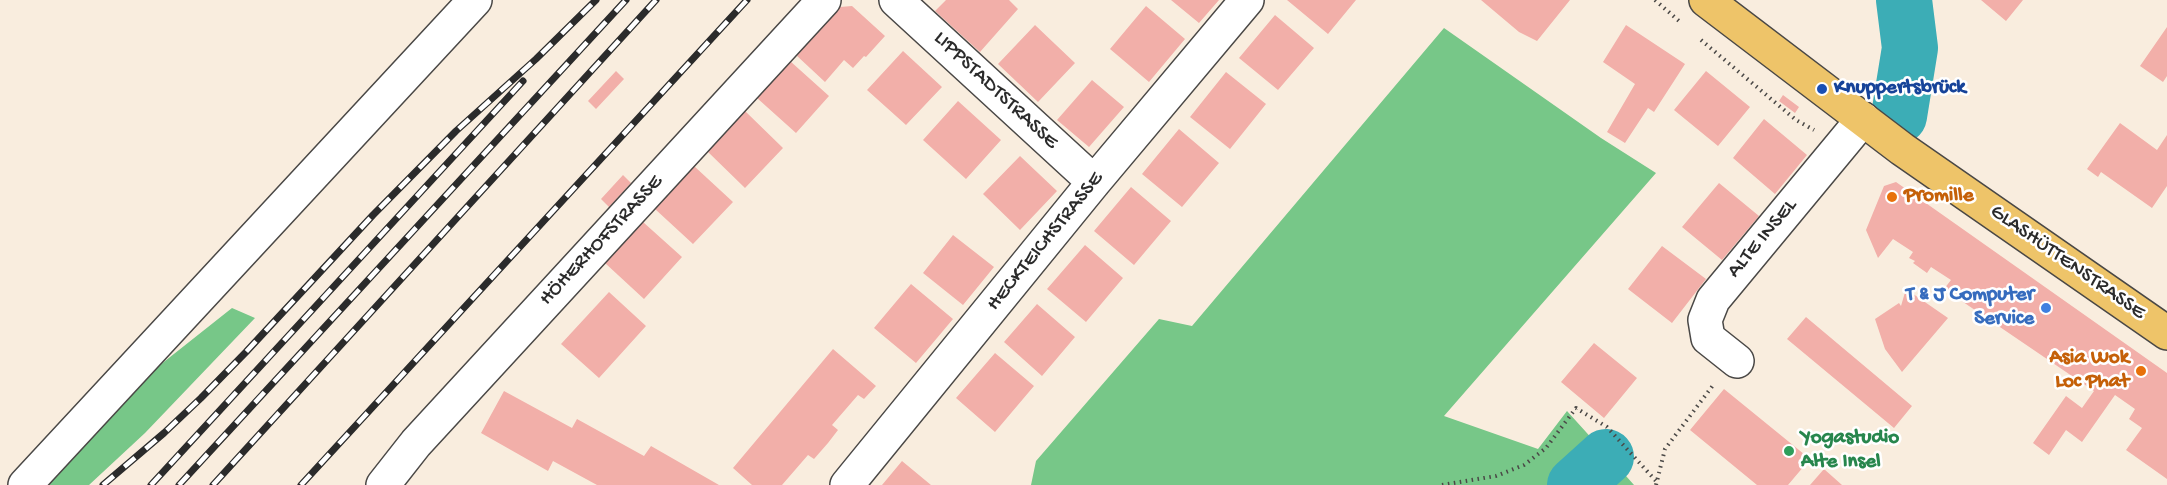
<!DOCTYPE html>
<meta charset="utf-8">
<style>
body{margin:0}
canvas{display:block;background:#f9edde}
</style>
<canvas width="2167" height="485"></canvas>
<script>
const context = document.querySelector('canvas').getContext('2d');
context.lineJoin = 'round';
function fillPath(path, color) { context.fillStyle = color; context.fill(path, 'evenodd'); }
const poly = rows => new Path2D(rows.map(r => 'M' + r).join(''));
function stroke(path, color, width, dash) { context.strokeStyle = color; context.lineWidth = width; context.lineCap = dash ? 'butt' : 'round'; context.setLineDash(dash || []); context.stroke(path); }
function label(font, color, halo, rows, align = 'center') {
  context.font = font + ' "Gochi Hand",sans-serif'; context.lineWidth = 5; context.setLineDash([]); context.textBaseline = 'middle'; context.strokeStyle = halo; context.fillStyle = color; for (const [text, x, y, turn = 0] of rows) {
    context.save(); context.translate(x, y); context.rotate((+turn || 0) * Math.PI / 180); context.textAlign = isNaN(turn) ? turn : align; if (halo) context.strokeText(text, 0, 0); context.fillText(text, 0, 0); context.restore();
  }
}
const green = poly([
 [1444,28,1601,138,1656,173,1444,416,1538,449,1567,411,1605,453,1567,485,1031,485,1036,461,1159,319,1192,326],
 [232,308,255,318,145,433,89,485,36,485,136,384],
 [1611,459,1634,485,1581,485]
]);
const river = poly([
 [1899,116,1910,48,1904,0],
 [1575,485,1606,457]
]);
const building = poly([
 [946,0,1009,0,1018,9,980,52,935,11],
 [1171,0,1219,0,1199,23],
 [1287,0,1356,0,1328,34],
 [1481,0,1570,0,1537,41,1519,32],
 [1981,0,2023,0,2006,21],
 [852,6,885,36,866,57,864,56,853,68,844,60,825,82,796,55,840,7],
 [1146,6,1185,39,1149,82,1110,49],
 [1275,15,1314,48,1278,90,1239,58],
 [1035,25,1075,63,1038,102,998,64],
 [1626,25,1685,64,1654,112,1648,108,1625,143,1607,132,1635,84,1603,62],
 [2167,27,2167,76,2163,82,2140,66],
 [903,51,942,87,906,125,867,90],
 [790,61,829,96,796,133,757,98],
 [616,71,624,79,596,109,588,101],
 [1706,71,1750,107,1718,146,1674,110],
 [1226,72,1266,104,1230,149,1190,117],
 [1092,80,1124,107,1089,147,1057,120],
 [1783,95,1799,107,1795,113,1779,101],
 [958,101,1001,140,966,179,923,140],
 [745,111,783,148,745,188,707,151],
 [1764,119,1807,155,1775,194,1733,158],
 [2120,123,2157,150,2167,135,2167,186,2152,208,2101,172,2098,177,2087,169],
 [1179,129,1219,163,1182,207,1142,174],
 [1020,156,1057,191,1020,230,983,194],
 [694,166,733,202,693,244,655,209],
 [623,175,631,183,609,207,601,199],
 [1896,182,2167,373,2167,479,2126,450,2142,428,2129,419,2135,409,2115,395,2082,442,2066,430,2049,455,2033,443,2066,396,2082,408,2094,391,1944,289,1951,280,1931,267,1927,273,1913,263,1915,261,1909,258,1913,252,1893,239,1878,258,1866,230,1884,186],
 [1719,183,1759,216,1722,260,1682,227],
 [1131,187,1171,221,1134,265,1094,231],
 [643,222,682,257,644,299,605,263],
 [953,235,994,267,963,305,923,273],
 [1085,245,1123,278,1086,322,1047,289],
 [1662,246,1706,279,1672,323,1628,289],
 [911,284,953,319,916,363,874,328],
 [1906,289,1948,318,1902,372,1885,349,1875,319,1899,303,1901,306],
 [609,292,646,326,599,378,561,344],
 [1037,304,1075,337,1042,376,1004,342],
 [1806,317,1912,406,1894,428,1787,339],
 [1594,343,1637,378,1604,418,1561,382],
 [833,349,876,386,864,399,858,395,832,425,838,430,828,443,814,459,808,455,782,485,752,485,733,468],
 [995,353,1034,386,995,432,956,398],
 [1724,389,1810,459,1788,485,1757,485,1690,430],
 [504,391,572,428,577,419,644,456,651,446,719,485,597,485,553,461,548,471,481,433],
 [902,461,931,485,882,485],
 [1824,469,1842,485,1810,485]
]);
const path = poly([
 [1655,0,1679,21],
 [1701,40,1796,120,1814,130],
 [1442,485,1496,476,1524,465,1546,448,1576,408,1607,427,1656,481],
 [1656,485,1665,449,1714,384]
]);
const minor = poly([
 [896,0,1094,182],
 [1737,361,1708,338,1705,320,1713,300,1863,119],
 [25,485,475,0],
 [383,485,416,443,824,0],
 [847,485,1094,182,1247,0]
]);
const major = poly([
 [1706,0,1902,149,2167,333]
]);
const rail = poly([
 [103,485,164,433,201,398,246,352,373,215,456,131,536,59,596,0],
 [151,485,523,81],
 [179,485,626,0],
 [213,485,656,0],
 [301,485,747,0]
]);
const markers = [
 [1822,89,6,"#1a4fb4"],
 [1892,197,6,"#e8710a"],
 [2046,308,6,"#3f7fe0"],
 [2141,371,6,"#e8710a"],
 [1789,451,6,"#2e9e5b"]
];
const transitNames = [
 ["Knuppertsbrück",1834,89]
];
const streetNames = [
 ["LIPPSTADTSTRASSE",995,91,43],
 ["ALTE INSEL",1763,239,-50],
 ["HÖHERHOFSTRASSE",602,241,-47],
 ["HECKTEICHSTRASSE",1046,242,-51],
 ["GLASHÜTTENSTRASSE",2067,263,35]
];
const foodNames = [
 ["Promille",1904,197],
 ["Asia Wok",2129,359,"right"],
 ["Loc Phat",2129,383,"right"]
];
const shopNames = [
 ["T & J Computer",2034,296],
 ["Service",2034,320]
];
const leisureNames = [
 ["Yogastudio",1801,439],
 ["Alte Insel",1801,463]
];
fillPath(green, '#77c788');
stroke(river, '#3cadb6', 56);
fillPath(building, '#f2afa9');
stroke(minor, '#4a4846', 36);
stroke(major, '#4a4846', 36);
stroke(path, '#4a4846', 4, [1.5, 4.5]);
stroke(minor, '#fff', 33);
stroke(major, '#eec469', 33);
stroke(rail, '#2b2b2b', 7);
stroke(rail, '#fff', 4.5, [14]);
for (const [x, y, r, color] of markers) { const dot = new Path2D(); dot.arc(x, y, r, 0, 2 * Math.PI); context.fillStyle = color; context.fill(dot); stroke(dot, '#fff', 2); }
label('bold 21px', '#164399', '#fff', transitNames, 'left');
label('21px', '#2b2b2b', '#fff', streetNames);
label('bold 21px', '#c56008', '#fff', foodNames, 'left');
label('bold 21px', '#366cbe', '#fff', shopNames, 'right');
label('bold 21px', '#27864d', '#fff', leisureNames, 'left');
</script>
